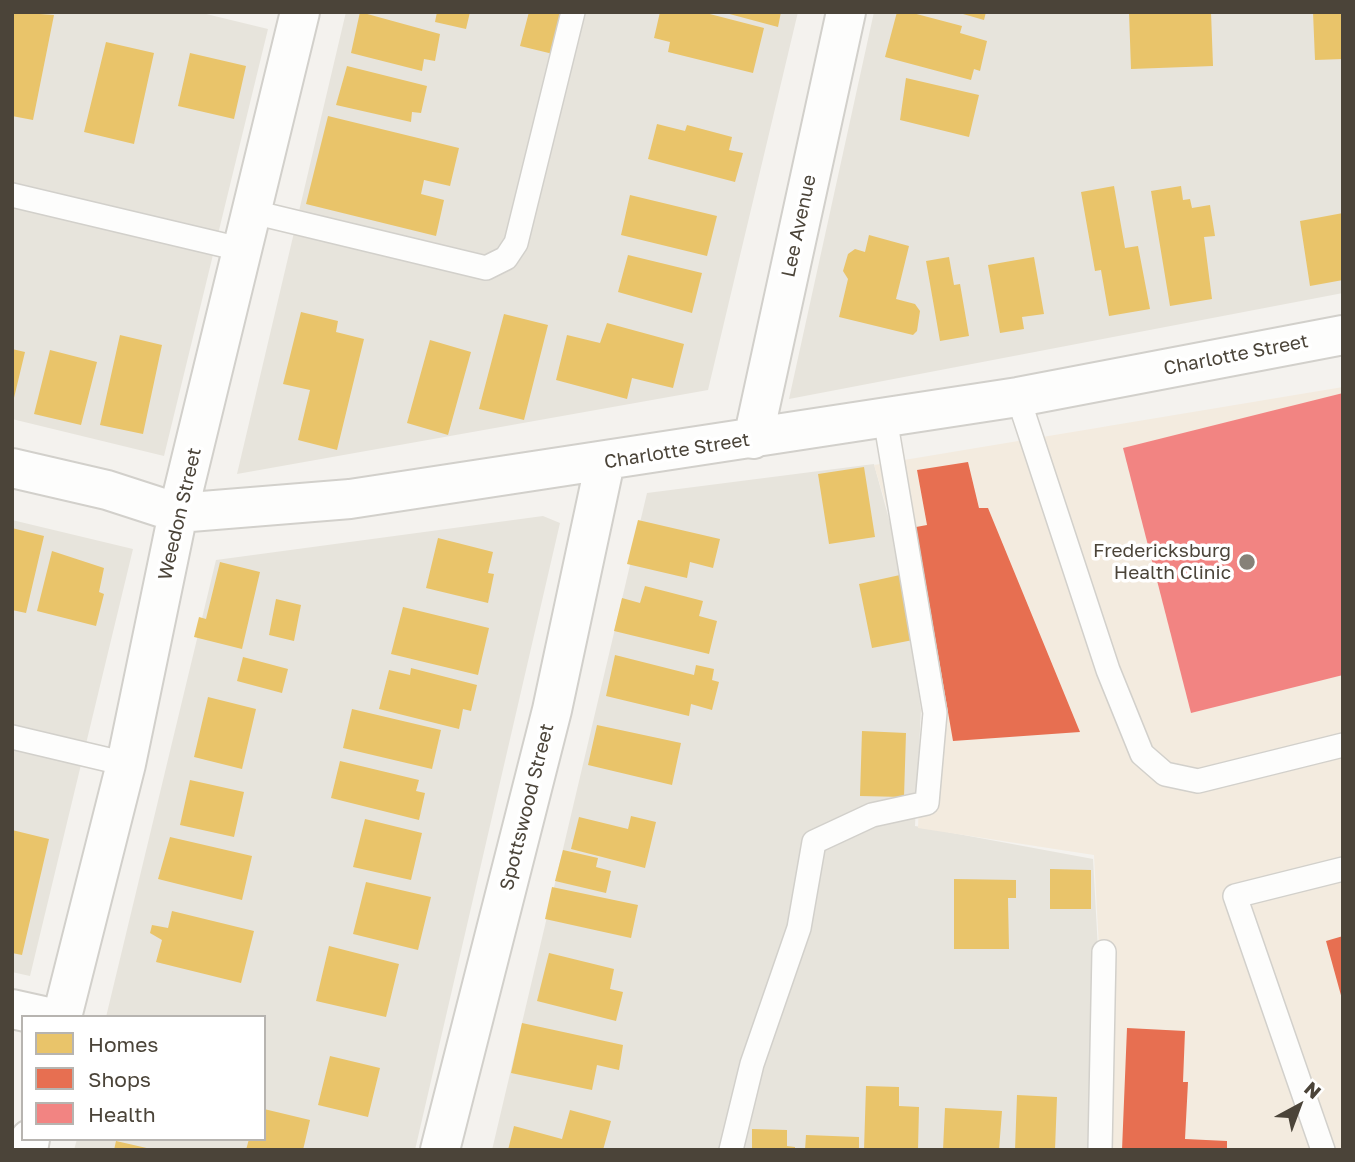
<!DOCTYPE html>
<style>
body{margin:0}
#map{position:relative;width:1355px;height:1162px;overflow:hidden;background:#f4f2ee;font-family:"Golos Text",sans-serif}
canvas{display:block}
.frame{position:absolute;inset:0;border:14px solid #4b4439;pointer-events:none}
.legend{position:absolute;left:21px;top:1015px;width:245px;height:126px;box-sizing:border-box;background:#fff;border:2px solid #b7b4b0;margin:0;padding:9px 12px;list-style:none;font-size:21px;color:#4b4439}
.legend li{display:flex;align-items:center;gap:14px;height:35px}
.legend b{width:35px;border:2px solid #b7b4b0}
.north{position:absolute;left:1264px;top:1071px;width:70px;height:70px;-webkit-text-stroke:5px #fff;paint-order:stroke;rotate:41deg;font-size:19px;font-weight:700;line-height:28px;text-align:center;color:#4b4439}
.north::after{content:'';display:block;margin:auto;width:24px;height:32px;background:#4b4439;clip-path:polygon(50% 0,100% 100%,50% 72%,0 100%)}
</style>
<div id="map">
<canvas width="1355" height="1162"></canvas>
<div class="frame"></div>
<ul class="legend">
<li><b style="height:19px;background:#e9c46a"></b>Homes</li>
<li><b style="height:19px;background:#e76f51"></b>Shops</li>
<li><b style="height:19px;background:#f28482"></b>Health</li>
</ul>
<div class="north">N</div>
</div>
<script>
const context = document.querySelector('canvas').getContext('2d');
context.lineJoin = 'round';
function fillPath(path, color) { context.fillStyle = color; context.fill(path, 'evenodd'); }
const poly = rows => new Path2D(rows.map(r => 'M' + r).join(''));
function stroke(path, color, width, dash) { context.strokeStyle = color; context.lineWidth = width; context.lineCap = dash ? 'butt' : 'round'; context.setLineDash(dash || []); context.stroke(path); }
function label(font, color, halo, rows, align = 'center') {
  context.font = font + ' "Golos Text",sans-serif'; context.lineWidth = 7; context.setLineDash([]); context.textBaseline = 'middle'; context.strokeStyle = halo; context.fillStyle = color; for (const [text, x, y, turn = 0] of rows) {
    context.save(); context.translate(x, y); context.rotate((+turn || 0) * Math.PI / 180); context.textAlign = isNaN(turn) ? turn : align; if (halo) context.strokeText(text, 0, 0); context.fillText(text, 0, 0); context.restore();
  }
}
const residential = poly([
 [12,12,198,12,268,29,164,456,12,419],
 [346,12,798,12,708,390,237,474],
 [874,12,1343,12,1343,293,789,399],
 [874,464,897,549,921,710,915,826,1093,859,1109,1150,492,1150,647,493],
 [543,516,560,523,415,1150,74,1150,77,1139,264,1139,264,1017,106,1017,216,560],
 [12,520,133,549,30,976,12,972]
]);
const commercial = poly([
 [1343,387,1343,1150,1110,1150,1094,855,918,828,922,718,919,655,904,565,874,465]
]);
const homes = poly([
 [12,12,54,15,33,120,12,116],
 [360,12,440,34,435,61,424,59,422,71,351,53],
 [437,12,470,12,466,29,435,22],
 [529,12,565,12,553,54,520,46],
 [660,12,702,12,764,28,753,73,668,52,670,42,654,38],
 [722,12,781,12,778,27],
 [897,12,909,12,962,26,960,33,987,41,980,71,974,69,971,80,885,57],
 [956,12,986,12,984,20],
 [1129,12,1211,12,1213,66,1131,69],
 [1313,12,1343,12,1343,59,1315,60],
 [106,42,154,53,134,144,84,132],
 [190,53,246,66,234,119,178,106],
 [347,66,427,86,421,113,412,112,411,122,336,105],
 [906,78,979,95,969,137,900,120],
 [328,116,459,148,450,186,424,180,421,194,444,200,436,236,306,204],
 [657,124,685,131,687,125,732,137,729,150,743,153,735,182,648,159],
 [1114,186,1125,248,1138,246,1150,309,1109,316,1101,270,1095,271,1081,192],
 [1181,186,1183,200,1190,199,1192,208,1210,205,1215,236,1204,237,1212,299,1170,306,1151,191],
 [630,195,717,216,707,256,621,235],
 [1343,213,1343,280,1310,286,1300,221],
 [869,235,909,246,896,299,915,304,920,311,917,331,913,335,839,317,848,279,843,271,848,254,855,249,865,252],
 [628,255,702,273,692,313,618,292],
 [949,257,954,285,960,284,969,336,940,341,926,261],
 [1034,257,1044,314,1022,317,1024,329,1000,333,988,265],
 [301,312,338,321,336,332,364,339,337,450,298,440,310,390,283,384],
 [504,314,548,325,524,420,479,409],
 [607,323,684,344,673,388,632,378,627,399,556,380,567,335,600,343],
 [120,335,162,345,143,434,100,425],
 [430,340,471,352,448,435,407,423],
 [12,349,25,352,13,402,12,402],
 [50,350,97,362,81,425,34,414],
 [864,467,875,537,829,544,818,474],
 [638,520,720,539,713,568,690,562,687,578,627,564],
 [12,528,44,536,26,613,12,610],
 [438,538,493,552,488,573,494,574,488,603,426,588],
 [52,551,104,568,99,592,104,594,96,626,37,611],
 [220,562,260,572,242,649,194,637,199,617,206,619],
 [900,575,913,640,872,648,859,584],
 [645,586,703,601,699,616,717,621,709,654,614,631,622,598,640,603],
 [276,599,301,605,294,641,269,635],
 [403,607,489,628,478,675,391,654],
 [615,655,694,675,696,665,714,669,712,680,719,682,712,710,691,704,689,716,606,696],
 [243,657,288,669,282,693,237,681],
 [411,668,477,685,471,711,463,709,459,729,379,709,389,670,410,675],
 [208,697,256,709,242,769,194,757],
 [352,709,441,730,432,769,343,748],
 [597,725,681,743,672,785,588,765],
 [862,731,906,733,904,797,860,796],
 [340,761,419,780,416,791,425,793,419,820,331,798],
 [190,780,244,792,234,837,180,825],
 [631,816,656,822,645,868,571,849,579,817,628,829],
 [365,819,422,833,411,880,353,867],
 [12,830,49,839,22,955,12,953],
 [170,837,252,856,242,900,158,879],
 [563,850,598,858,596,867,611,871,606,893,555,881],
 [1050,869,1091,870,1091,909,1050,909],
 [954,879,1016,880,1016,898,1008,898,1009,949,954,949],
 [366,882,431,897,418,950,353,934],
 [552,887,638,905,631,938,545,919],
 [172,911,254,931,241,983,156,962,162,940,150,933,152,925,168,928],
 [329,946,399,964,386,1017,316,1001],
 [549,953,614,969,610,989,623,992,616,1021,537,1001],
 [522,1023,623,1045,619,1070,597,1065,592,1090,511,1073],
 [330,1056,380,1068,368,1117,318,1105],
 [866,1086,899,1087,899,1106,919,1107,918,1150,864,1150],
 [1017,1095,1057,1097,1055,1150,1015,1150],
 [945,1108,1002,1111,999,1150,943,1150],
 [264,1109,310,1120,303,1150,246,1150,249,1139,264,1139],
 [570,1110,611,1121,603,1150,508,1150,514,1126,562,1139],
 [752,1129,787,1130,787,1146,795,1147,795,1150,752,1150],
 [806,1135,859,1137,859,1150,805,1150],
 [116,1141,151,1149,151,1150,114,1150]
]);
const shops = poly([
 [968,462,979,508,988,508,1080,732,953,741,916,527,927,525,917,470],
 [1343,936,1343,999,1342,999,1326,941],
 [1127,1028,1185,1031,1183,1082,1188,1082,1185,1139,1227,1141,1227,1150,1122,1150]
]);
const health = poly([
 [1343,393,1343,675,1191,713,1123,448]
]);
const service = poly([
 [12,195,244,250],
 [253,212,486,268,506,258,516,243,573,12],
 [1018,397,1108,670,1142,754,1165,774,1198,781,1343,745],
 [12,737,126,764],
 [731,1150,752,1064,799,928,814,842,872,815,927,803,935,713,885,418],
 [1100,1150,1104,952],
 [1323,1150,1235,896,1343,869]
]);
const minor = poly([
 [753,439,846,12],
 [12,468,107,490,178,513,350,499,1018,397,1343,335],
 [12,1009,48,1017],
 [62,1017,126,764,178,513,300,12],
 [28,1150,30,1139],
 [440,1150,552,710,605,462]
]);
const markers = [
 [1247,562,9,"#868178"]
];
const streetNames = [
 ["Lee Avenue",799,226,-78],
 ["Charlotte Street",1236,355,-11],
 ["Charlotte Street",677,451,-9],
 ["Weedon Street",180,514,-77],
 ["Spottswood Street",527,807,-76]
];
const poiNames = [
 ["Fredericksburg",1231,551],
 ["Health Clinic",1231,573]
];
fillPath(residential, '#e7e4dc');
fillPath(commercial, '#f3ebdf');
fillPath(homes, '#e9c46a');
fillPath(shops, '#e76f51');
fillPath(health, '#f28482');
stroke(service, '#d2d0cb', 26);
stroke(minor, '#d2d0cb', 42);
stroke(service, '#fdfdfc', 23);
stroke(minor, '#fdfdfc', 38);
for (const [x, y, r, color] of markers) { const dot = new Path2D(); dot.arc(x, y, r, 0, 2 * Math.PI); context.fillStyle = color; context.fill(dot); stroke(dot, '#fff', 2.5); }
label('19px', '#4b4439', '#fff', streetNames);
label('19px', '#4b4439', '#fff', poiNames, 'right');
</script>
